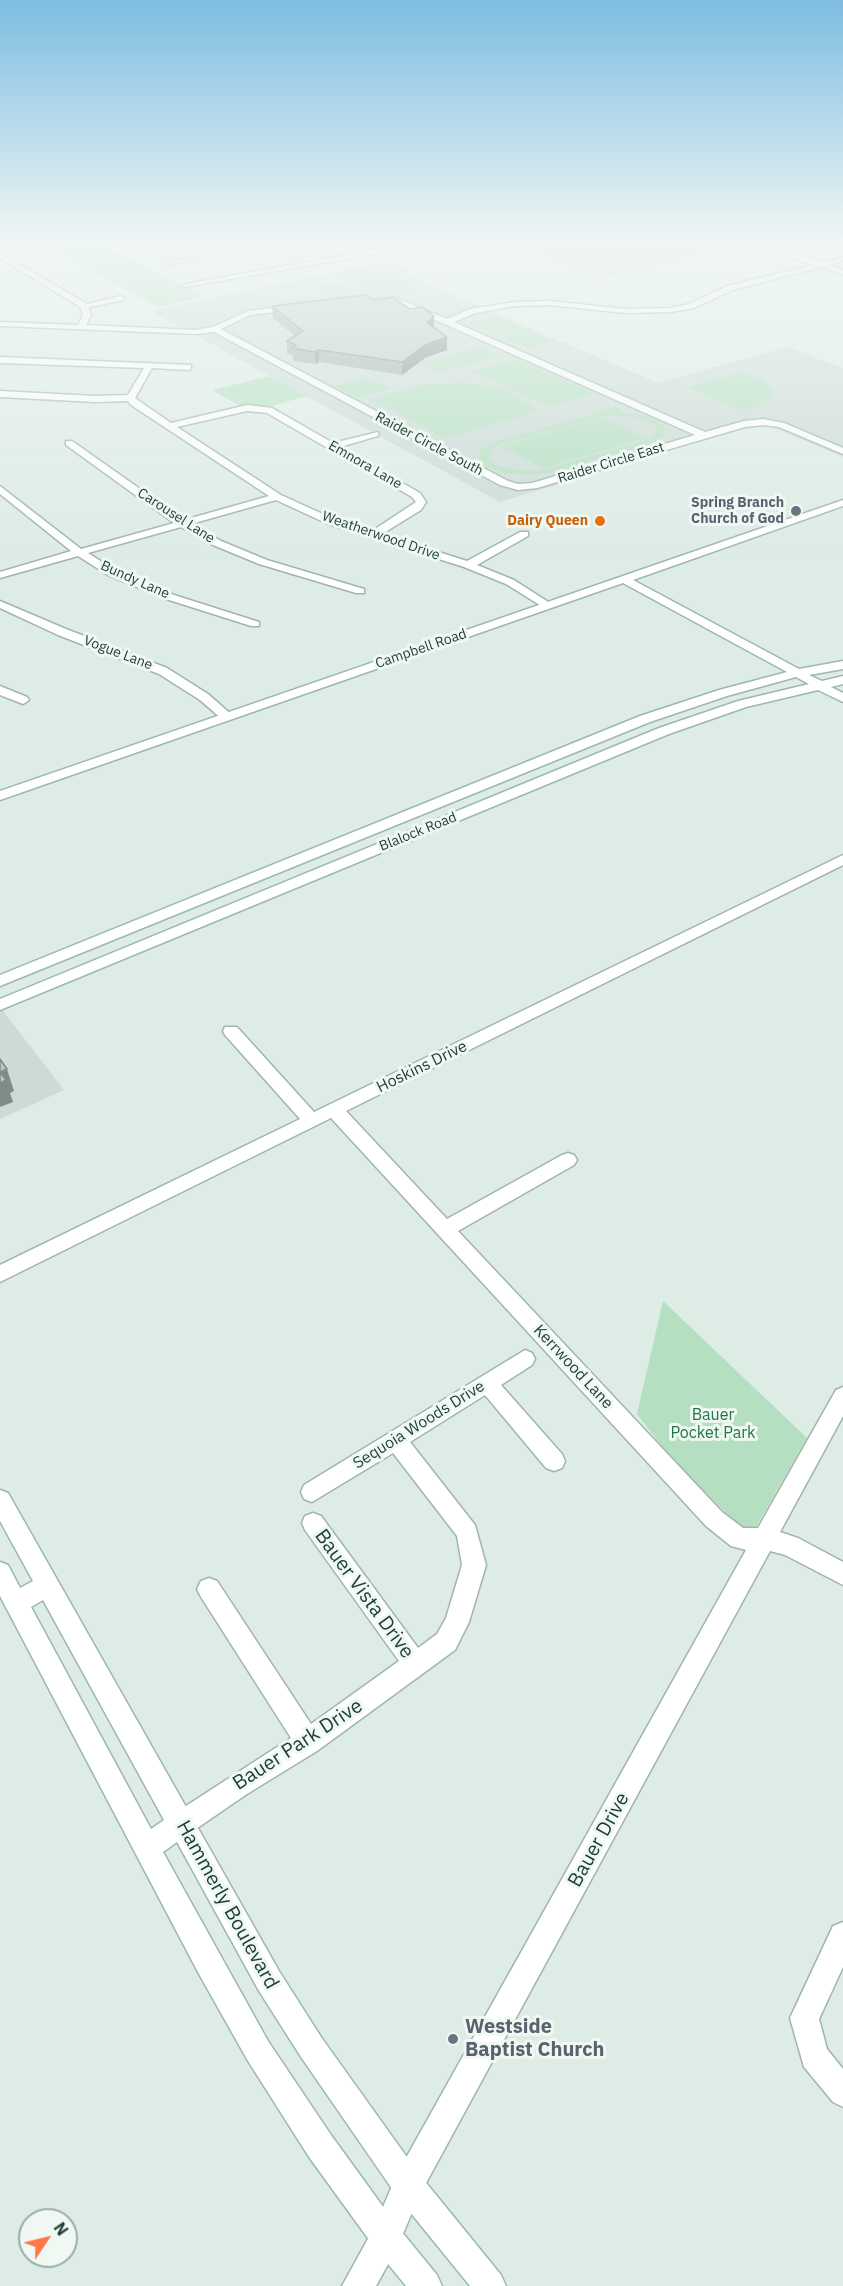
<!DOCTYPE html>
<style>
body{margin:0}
#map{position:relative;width:843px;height:2286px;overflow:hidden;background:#deece6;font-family:"IBM Plex Sans",sans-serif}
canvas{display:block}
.north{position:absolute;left:18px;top:2208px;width:60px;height:60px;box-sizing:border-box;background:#eff8f3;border:2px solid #9bada7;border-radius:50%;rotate:55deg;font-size:16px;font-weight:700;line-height:24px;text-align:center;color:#1e3d35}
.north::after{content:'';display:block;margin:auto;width:21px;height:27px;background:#ff7649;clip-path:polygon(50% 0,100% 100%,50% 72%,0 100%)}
</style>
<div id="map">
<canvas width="843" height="2286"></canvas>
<div class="north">N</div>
</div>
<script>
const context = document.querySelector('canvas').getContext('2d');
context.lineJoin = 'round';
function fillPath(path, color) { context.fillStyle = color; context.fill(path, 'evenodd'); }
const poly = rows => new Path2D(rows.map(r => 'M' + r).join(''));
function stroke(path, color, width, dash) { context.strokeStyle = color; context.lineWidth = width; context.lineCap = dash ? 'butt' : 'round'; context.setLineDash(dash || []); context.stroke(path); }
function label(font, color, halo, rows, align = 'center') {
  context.font = font + ' "IBM Plex Sans",sans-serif'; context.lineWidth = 6; context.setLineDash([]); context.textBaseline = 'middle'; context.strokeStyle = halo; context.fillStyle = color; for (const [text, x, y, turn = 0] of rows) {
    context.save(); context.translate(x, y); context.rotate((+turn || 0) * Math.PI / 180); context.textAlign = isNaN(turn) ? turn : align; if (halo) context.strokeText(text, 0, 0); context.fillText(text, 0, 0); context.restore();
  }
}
const built = poly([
 [501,238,732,238,752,244,600,279,494,239],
 [386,261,411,272,404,274,658,383,787,347,843,368,843,457,768,425,753,425,500,502,151,311],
 [0,1007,64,1090,0,1119]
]);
const green = poly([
 [33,238,92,238,204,297,158,307],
 [402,278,415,292,329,299,318,285],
 [496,317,556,341,528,349,468,323],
 [482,347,502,356,440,372,420,362],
 [516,359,594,394,549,406,471,371],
 [741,372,756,377,768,385,772,392,769,399,759,405,743,411,689,387],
 [270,376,307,396,268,407,249,405,240,406,212,390],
 [369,378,391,389,357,398,335,386],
 [465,383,508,390,540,411,444,438,372,400,419,385],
 [617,407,622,410,618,412,643,415,658,421,664,427,665,435,650,444,543,474,505,473,488,467,479,458,480,450,492,443],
 [611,415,634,417,648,421,656,427,656,434,644,441,539,471,509,469,495,465,488,458,489,451,498,445],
 [602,418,645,438,543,468,501,446],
 [663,1301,807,1438,756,1527,741,1528,672,1459,637,1414]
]);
const street = poly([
 [152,238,168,238,133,245,129,243,152,238],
 [298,238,313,238,165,265,161,263,298,238],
 [442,238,451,238,467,245,460,247,442,238],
 [372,250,375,254,185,287,181,285,372,250],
 [843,257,843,261,832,264,828,262,843,257],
 [121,296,125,298,124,300,84,308,80,306,121,296],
 [0,357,191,365,191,369,188,370,152,368,135,398,171,423,247,405,272,408,333,443,378,432,378,436,340,447,420,493,426,502,421,510,382,534,467,561,520,532,528,532,528,536,477,565,514,580,553,605,551,607,543,607,506,584,464,567,328,524,276,500,191,524,221,541,267,560,364,589,364,593,356,593,259,564,213,545,181,527,88,553,116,571,174,595,259,622,259,626,251,626,166,599,108,575,78,556,0,578,0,572,71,551,0,494,0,486,81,549,174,523,66,445,66,441,72,441,184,520,269,496,131,405,128,401,95,402,0,397,0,391,95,396,128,395,144,368,0,363,0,357],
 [247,411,267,413,412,497,416,502,372,531,336,520,281,495,177,427,247,411],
 [0,601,66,629,167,668,208,694,233,716,227,720,222,719,200,700,159,674,58,635,0,608,0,601],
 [0,686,27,697,29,700,23,704,0,695,0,686],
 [843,855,843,865,346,1111,447,1219,562,1155,568,1153,574,1155,577,1160,574,1165,458,1231,722,1512,743,1528,758,1528,836,1390,843,1387,843,1416,780,1532,798,1538,843,1562,843,1585,785,1555,770,1551,419,2196,397,2248,376,2286,342,2286,375,2226,397,2174,746,1550,731,1546,706,1526,331,1118,0,1282,0,1265,300,1119,225,1035,223,1031,225,1027,237,1027,314,1112,843,855],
 [525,1350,532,1353,535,1359,532,1365,501,1385,562,1454,565,1461,562,1468,554,1471,546,1468,485,1395,410,1442,475,1525,486,1565,469,1622,455,1650,317,1751,247,1794,190,1833,181,1837,172,1833,168,1824,172,1815,291,1738,201,1597,197,1589,201,1581,209,1578,217,1581,311,1724,399,1661,305,1530,302,1523,305,1516,313,1513,321,1516,418,1648,437,1634,446,1618,462,1565,457,1536,393,1453,312,1502,304,1499,301,1492,304,1485,525,1350],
 [843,1922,843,1967,819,2019,827,2049,843,2069,843,2107,833,2102,804,2067,790,2018,833,1926,843,1922]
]);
const secondary = poly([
 [23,238,37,238,0,246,0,242,23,238],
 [335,238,344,238,373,250,427,238,439,238,372,254,335,238],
 [736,238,746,238,821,262,835,260,835,264,829,265,843,270,843,274,821,267,733,290,694,308,671,312,625,313,550,305,515,306,475,313,454,322,705,432,744,421,763,419,784,423,843,448,843,454,779,427,763,425,745,427,537,488,518,490,500,485,214,332,195,334,0,326,0,322,78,325,83,315,80,307,0,258,0,253,87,304,91,315,86,325,195,330,213,327,248,311,299,305,299,309,296,309,250,315,221,329,508,481,518,484,532,483,695,435,395,302,350,304,347,304,347,300,396,298,447,319,470,309,515,302,550,301,625,309,671,308,689,304,727,286,813,265,736,238],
 [843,500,843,506,633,580,799,669,843,661,843,669,809,675,822,681,843,676,843,684,831,687,843,693,843,702,818,690,746,707,669,734,0,1010,0,999,659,728,738,701,809,684,796,677,727,696,650,722,0,986,0,975,640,716,719,690,787,672,623,583,0,800,0,791,843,500],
 [0,1490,8,1493,279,1971,321,2037,419,2174,501,2275,506,2286,470,2286,397,2196,301,2057,259,1991,177,1842,163,1852,268,2041,331,2135,397,2226,437,2275,442,2286,406,2286,375,2248,309,2157,248,2061,199,1974,0,1596,0,1562,8,1565,20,1588,33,1581,0,1521,0,1490],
 [43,1600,164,1820,151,1829,31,1607,43,1600]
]);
const wall = poly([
 [374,300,433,328,447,337,447,350,425,358,402,375,319,362,316,364,293,361,293,356,287,353,287,341,295,336,273,318,272,306]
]);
const shadedWall = poly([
 [434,316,434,327,427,323],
 [447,337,447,350,425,358,402,375,402,362,425,345],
 [319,350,319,362,316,364,315,352],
 [7,1069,14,1091,10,1093,13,1102,0,1107,0,1072]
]);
const building = poly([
 [367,295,374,300,393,297,410,309,422,307,434,316,427,323,447,337,425,345,402,362,319,350,315,352,292,348,296,345,287,341,303,331,272,306,367,295],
 [0,1059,7,1069,0,1072,6,1080,0,1083,0,1059]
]);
const markers = [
 [796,511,6,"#6b7280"],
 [600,521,6,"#e8710a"],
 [453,2039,6,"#6b7280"]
];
const farStreetnames = [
 ["Raider Circle South",429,444,28],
 ["Raider Circle East",611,463,-17],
 ["Emnora Lane",365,465,30],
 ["Carousel Lane",176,516,33],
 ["Weatherwood Drive",381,536,19],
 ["Bundy Lane",135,580,24],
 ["Campbell Road",421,649,-19],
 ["Vogue Lane",118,653,21],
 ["Blalock Road",418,832,-22]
];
const farWorshipnames = [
 ["Spring Branch",784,503],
 ["Church of God",784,519]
];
const farFoodnames = [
 ["Dairy Queen",588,521]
];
const streetNames = [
 ["Hoskins Drive",422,1067,-26],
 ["Kerrwood Lane",573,1367,47],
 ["Sequoia Woods Drive",419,1425,-32]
];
const parkNames = [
 ["Bauer",713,1415],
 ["Pocket Park",713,1433]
];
const nearStreetnames = [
 ["Bauer Vista Drive",364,1594,54],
 ["Bauer Park Drive",298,1745,-33],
 ["Bauer Drive",599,1840,-61],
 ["Hammerly Boulevard",227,1905,61]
];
const nearWorshipnames = [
 ["Westside",465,2027],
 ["Baptist Church",465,2050]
];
fillPath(built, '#ccdbd5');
fillPath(green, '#b4dfc0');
stroke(street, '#a1b4ad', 3);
stroke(secondary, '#9cb8ae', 3);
fillPath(street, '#fff');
fillPath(secondary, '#fff');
fillPath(wall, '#9dada6');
fillPath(shadedWall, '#7f8d87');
fillPath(building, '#b6c9c1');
stroke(building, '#7f8d87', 1.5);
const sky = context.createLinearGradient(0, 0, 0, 558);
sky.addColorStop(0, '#7ebce1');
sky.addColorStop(0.43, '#f0f6f4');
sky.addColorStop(1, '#f0f6f400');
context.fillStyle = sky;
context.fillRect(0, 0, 843, 558);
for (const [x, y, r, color] of markers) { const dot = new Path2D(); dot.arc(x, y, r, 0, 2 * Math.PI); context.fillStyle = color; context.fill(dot); stroke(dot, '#eff8f3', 2); }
label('14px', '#1e3d35', '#eff8f3', farStreetnames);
label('bold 14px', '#5b616d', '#eff8f3', farWorshipnames, 'right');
label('bold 14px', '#c56008', '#eff8f3', farFoodnames, 'right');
label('16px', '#1e3d35', '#eff8f3', streetNames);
label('16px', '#247745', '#eff8f3', parkNames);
label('20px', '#1e3d35', '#eff8f3', nearStreetnames);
label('bold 20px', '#5b616d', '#eff8f3', nearWorshipnames, 'left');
</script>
